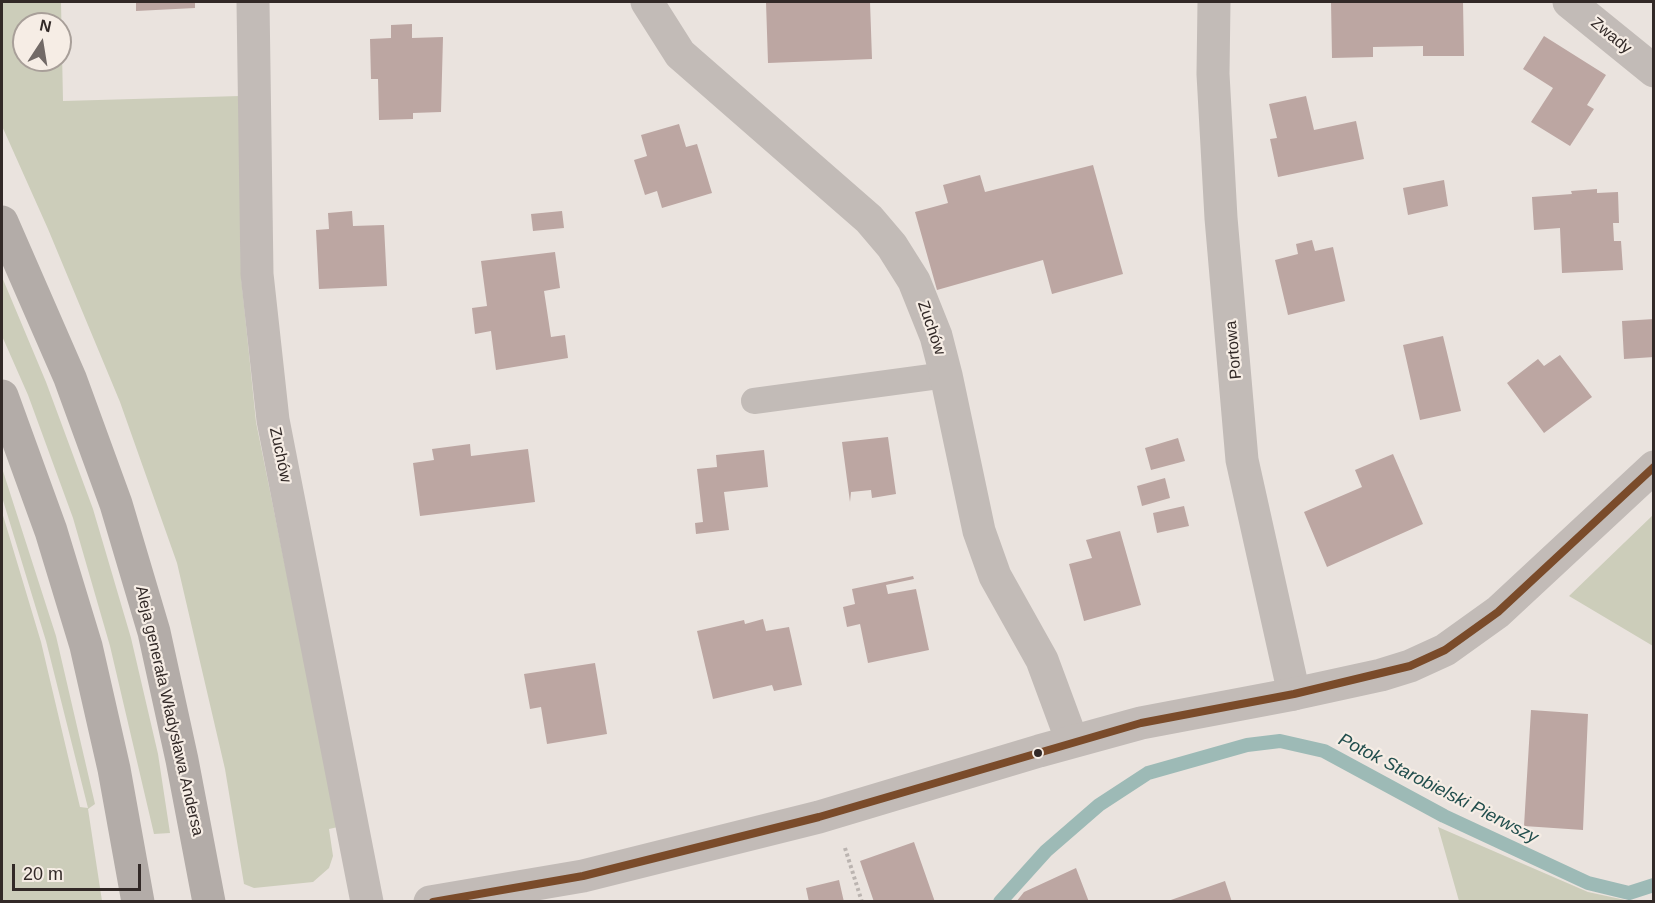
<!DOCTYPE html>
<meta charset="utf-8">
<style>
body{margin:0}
#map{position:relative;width:1655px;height:903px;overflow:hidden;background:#eae3de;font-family:Helvetica,sans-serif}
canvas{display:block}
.frame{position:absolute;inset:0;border:3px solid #322927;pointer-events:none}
.north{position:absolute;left:12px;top:12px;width:60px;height:60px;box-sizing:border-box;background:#f6ede5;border:2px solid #a89f99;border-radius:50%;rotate:12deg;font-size:16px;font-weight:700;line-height:24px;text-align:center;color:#322927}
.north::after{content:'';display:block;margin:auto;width:21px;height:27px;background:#726a67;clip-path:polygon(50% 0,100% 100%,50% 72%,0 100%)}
.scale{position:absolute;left:12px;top:864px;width:129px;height:27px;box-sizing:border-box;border:3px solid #322927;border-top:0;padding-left:8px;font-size:18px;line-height:21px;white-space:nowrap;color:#322927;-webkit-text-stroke:4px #f6ede5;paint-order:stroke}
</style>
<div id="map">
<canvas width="1655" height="903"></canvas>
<div class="frame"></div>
<div class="north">N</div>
<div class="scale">20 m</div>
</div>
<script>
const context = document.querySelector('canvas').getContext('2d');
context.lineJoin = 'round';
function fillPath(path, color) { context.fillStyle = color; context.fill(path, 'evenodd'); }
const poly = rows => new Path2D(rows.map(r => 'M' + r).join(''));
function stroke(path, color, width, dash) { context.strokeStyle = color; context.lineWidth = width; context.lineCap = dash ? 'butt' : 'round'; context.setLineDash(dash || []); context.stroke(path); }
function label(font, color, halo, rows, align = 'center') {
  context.font = font + ' Helvetica,sans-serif'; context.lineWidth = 4.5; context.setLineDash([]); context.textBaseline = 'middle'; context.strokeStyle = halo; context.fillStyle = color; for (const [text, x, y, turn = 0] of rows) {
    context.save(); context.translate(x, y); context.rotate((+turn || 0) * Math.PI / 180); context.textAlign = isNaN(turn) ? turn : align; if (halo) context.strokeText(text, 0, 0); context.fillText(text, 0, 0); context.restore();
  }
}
const green = poly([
 [2,2,61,2,63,101,240,96,241,276,256,422,338,827,329,829,333,856,329,868,313,882,254,888,244,884,225,769,177,563,120,402,48,229,2,126],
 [24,24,60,24,60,60,24,60],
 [2,277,46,382,93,509,131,638,158,754,170,833,154,834,110,646,73,518,28,395,2,336],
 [2,468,56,636,95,804,88,809,102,901,2,901,2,512,41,642,80,807,88,808,46,641,2,497],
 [1653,515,1653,646,1569,596],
 [1438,827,1588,892,1630,901,1459,901]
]);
const stream = poly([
 [1000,902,1046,851,1099,805,1148,773,1247,745,1280,741,1324,751,1444,816,1588,883,1629,893,1654,885]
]);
const building = poly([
 [136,2,195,2,195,8,136,11],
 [766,2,870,2,872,59,768,63],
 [1331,2,1463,2,1464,56,1423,56,1423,46,1373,47,1373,57,1332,58],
 [412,24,412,38,443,37,441,112,413,113,413,119,379,120,378,79,371,79,370,39,391,38,391,25],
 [1544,36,1606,75,1587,105,1594,109,1570,146,1531,122,1553,88,1523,69],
 [1306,96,1314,130,1356,121,1364,159,1278,177,1270,139,1277,138,1269,104],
 [679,124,686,147,697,144,712,193,662,208,657,191,645,195,634,160,647,156,641,135],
 [1093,165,1123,274,1052,294,1043,260,937,290,915,212,948,203,943,185,980,175,985,192],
 [1444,180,1448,206,1408,215,1403,188],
 [1597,189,1597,193,1618,192,1619,223,1613,223,1614,241,1621,241,1623,270,1562,273,1560,228,1534,230,1532,197,1572,194,1571,191],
 [352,211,353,226,384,225,387,286,319,289,316,230,329,229,328,213],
 [562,211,564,228,533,231,531,214],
 [1312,240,1315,251,1333,247,1345,301,1288,315,1275,260,1298,254,1296,244],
 [555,252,560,288,544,291,551,337,565,335,568,358,496,370,491,331,475,334,472,308,487,306,481,261],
 [1654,319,1654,357,1624,359,1622,321],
 [1443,336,1461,411,1420,420,1403,345],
 [1560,355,1592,397,1544,433,1507,383,1538,359,1544,366],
 [888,437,896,494,872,498,871,490,851,492,850,502,842,442],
 [1178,438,1185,461,1151,470,1145,448],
 [470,444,471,456,528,449,535,502,420,516,413,463,434,460,432,449],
 [764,450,768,487,724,492,729,530,696,534,695,523,703,522,697,469,717,467,716,455],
 [1393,454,1423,524,1327,567,1304,512,1362,487,1355,470],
 [1165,478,1170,498,1142,506,1137,486],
 [1184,506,1189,526,1157,533,1153,513],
 [1120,531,1141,605,1084,621,1069,564,1092,558,1086,540],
 [913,576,914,579,886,585,888,594,916,589,929,650,868,663,860,624,847,627,843,607,855,604,852,589],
 [763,619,766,631,789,627,802,685,774,691,772,685,713,699,697,631,744,620,745,624],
 [595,663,607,734,547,744,541,707,530,709,524,674],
 [1531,710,1588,714,1583,830,1524,826],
 [914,842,935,902,874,902,860,861],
 [1076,868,1089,902,1016,902,1024,892],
 [839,880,844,902,809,902,806,888],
 [1225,881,1232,902,1168,902,1168,901]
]);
const path = poly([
 [845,848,862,902]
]);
const service = poly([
 [754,401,946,375]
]);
const minor = poly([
 [253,2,257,274,273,420,367,902],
 [647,2,680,54,869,219,892,246,914,281,936,336,946,375,979,531,995,576,1042,660,1072,741],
 [1214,2,1213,74,1221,218,1242,460,1294,694],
 [1569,2,1654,71]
]);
const tertiary = poly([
 [430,902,583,876,819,817,1039,751,1141,723,1294,694,1381,675,1410,666,1445,650,1498,612,1654,467]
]);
const secondary = poly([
 [2,222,70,378,116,504,154,632,182,760,209,902],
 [2,396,51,531,86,646,114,769,138,902]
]);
const bus1 = poly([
 [433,902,583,876,819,817,1141,723,1294,694,1410,666,1445,650,1498,612,1654,467]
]);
const markers = [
 [1038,753,5,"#322927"]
];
const streetNames = [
 ["Zwady",1611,36,39],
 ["Zuchów",931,328,71],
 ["Portowa",1234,350,-95],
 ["Zuchów",280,455,78],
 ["Aleja generała Władysława Andersa",169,711,77]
];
const waterNames = [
 ["Potok Starobielski Pierwszy",1438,789,27]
];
fillPath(green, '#cccdba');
stroke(stream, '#9dbab6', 14);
fillPath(building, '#bca6a2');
stroke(path, '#bbb4b0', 4, [3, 3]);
stroke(service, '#c2bbb7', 26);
stroke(minor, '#c2bbb7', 33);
stroke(tertiary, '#c2bbb7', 33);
stroke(secondary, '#b3aca8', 33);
stroke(bus1, '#7a4b2a', 8);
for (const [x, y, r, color] of markers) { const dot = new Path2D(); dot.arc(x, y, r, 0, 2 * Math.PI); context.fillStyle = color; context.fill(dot); stroke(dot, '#f6ede5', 2); }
label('16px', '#322927', '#f6ede5', streetNames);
label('italic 18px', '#214e4d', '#f6ede5', waterNames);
</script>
